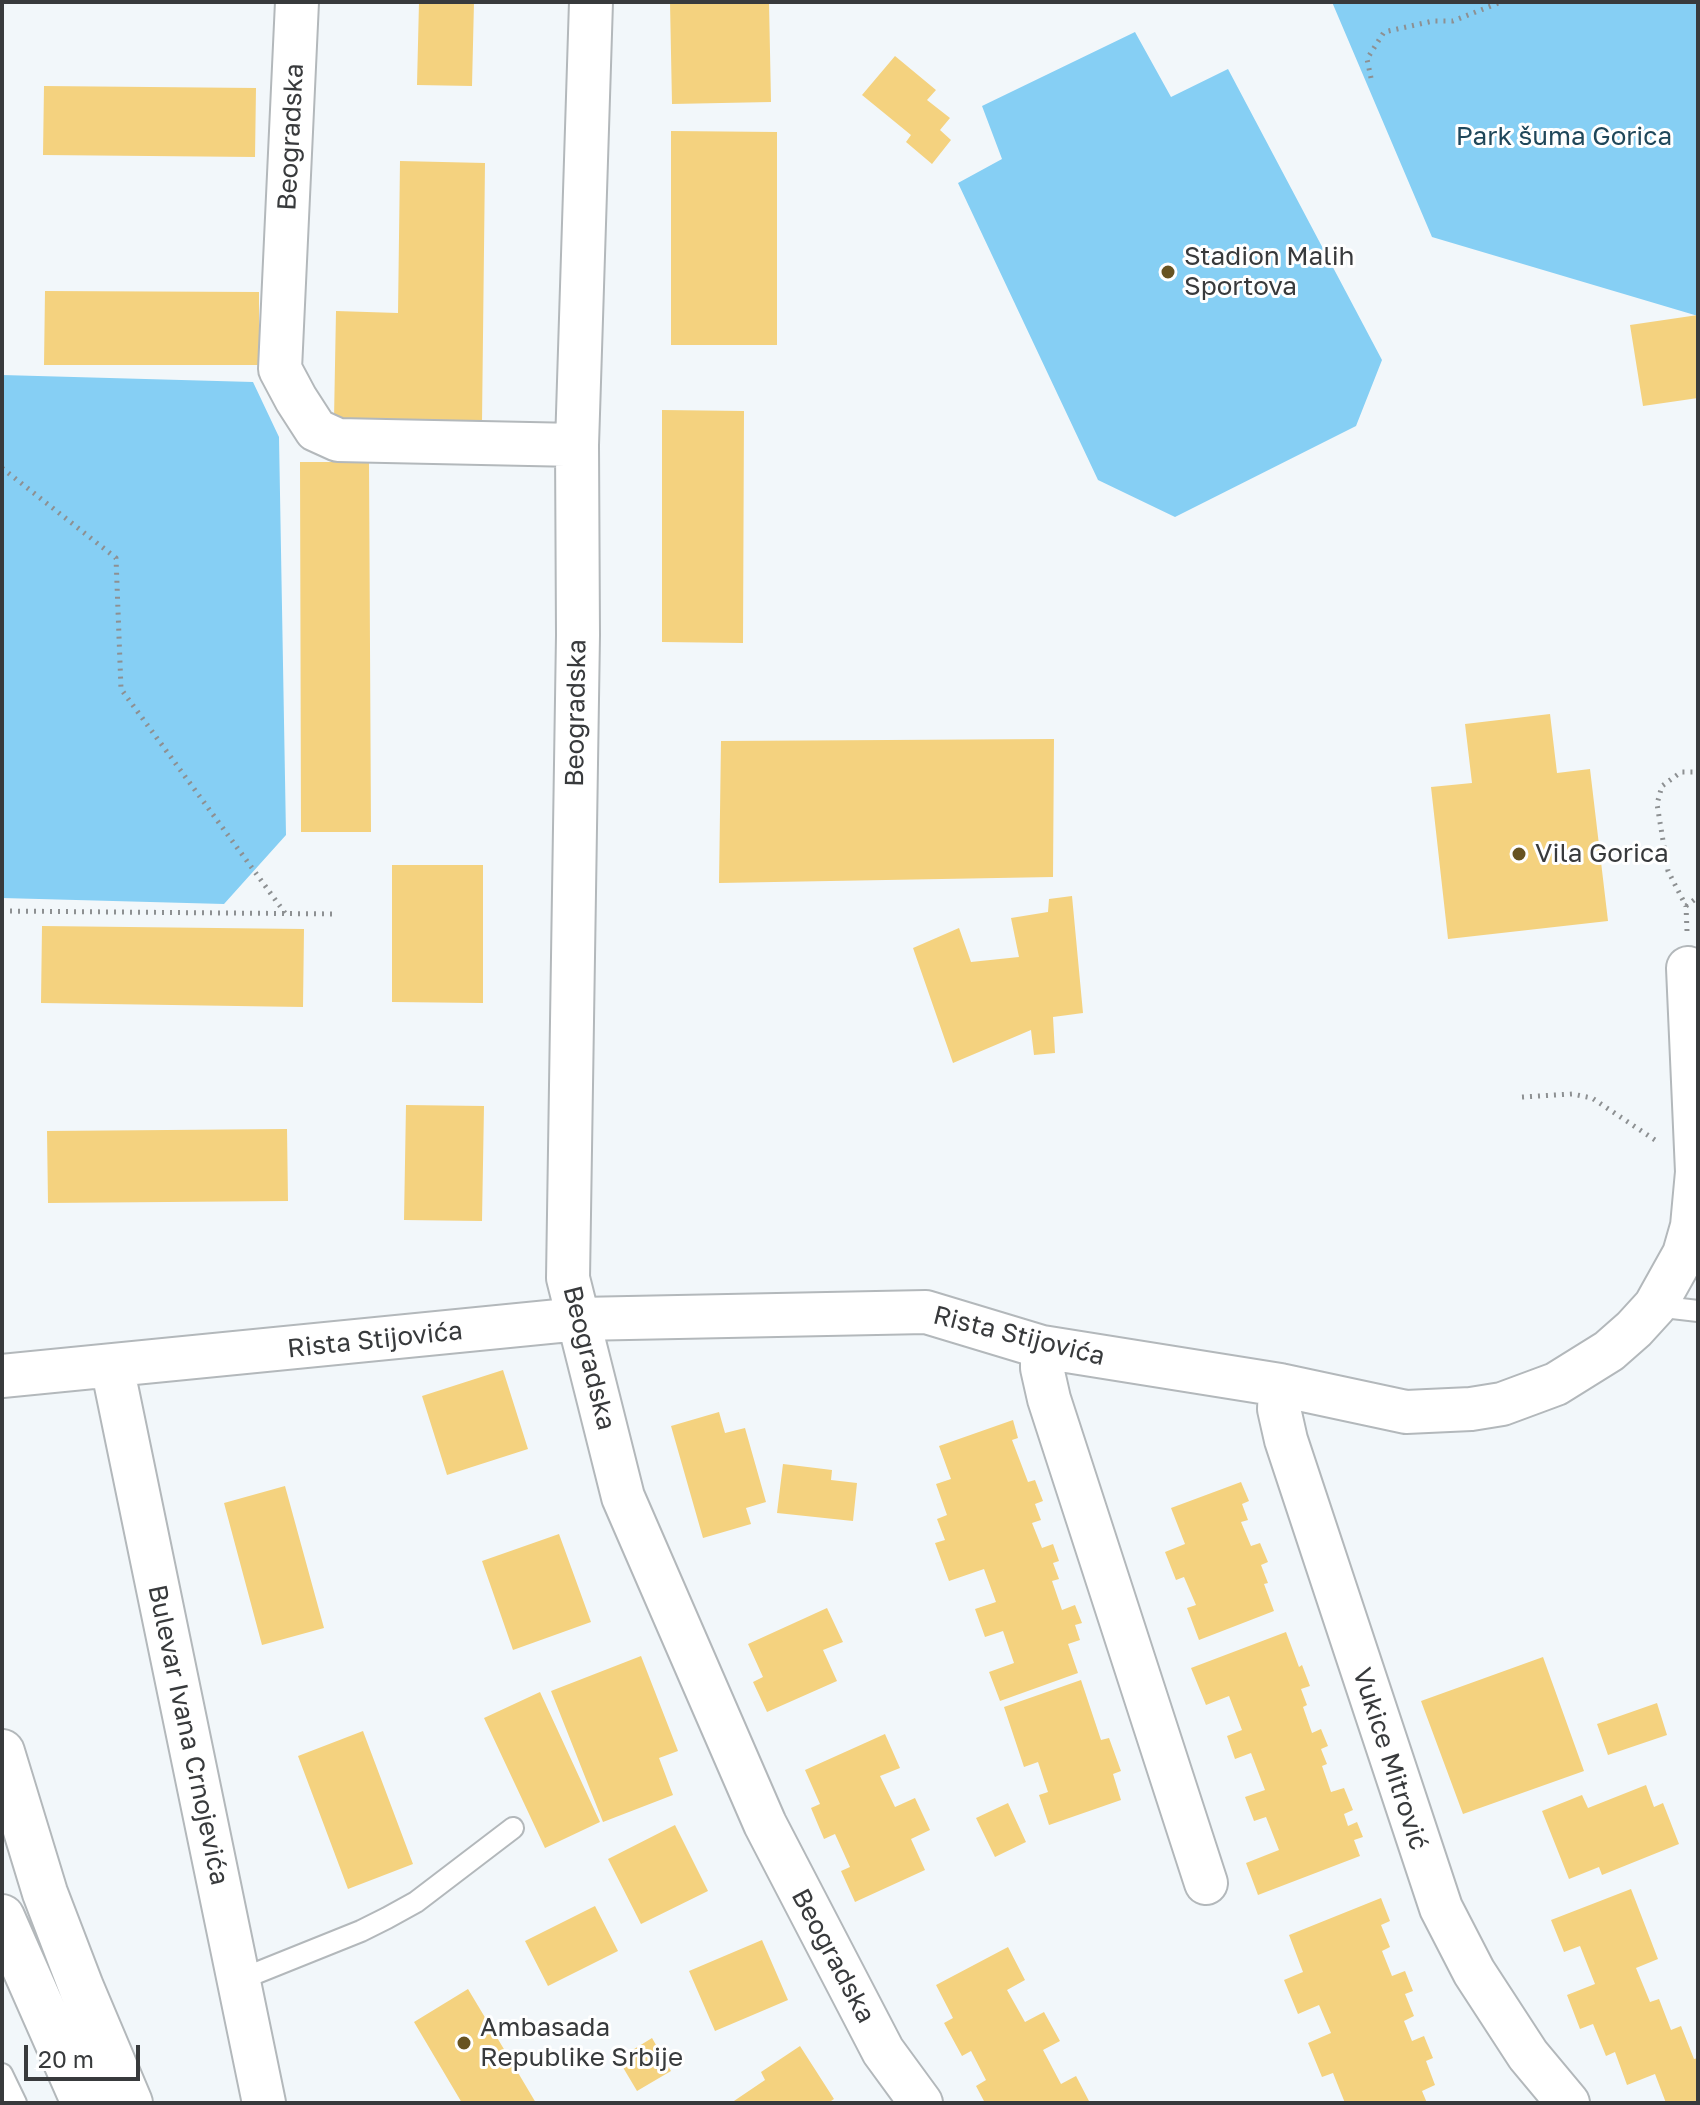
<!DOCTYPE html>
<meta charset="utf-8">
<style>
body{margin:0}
#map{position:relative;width:1700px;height:2105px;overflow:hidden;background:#f2f7fa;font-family:"Golos Text",sans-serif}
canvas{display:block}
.frame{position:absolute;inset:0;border:4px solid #383a3c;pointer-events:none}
.scale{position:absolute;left:24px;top:2045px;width:116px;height:36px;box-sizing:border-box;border:4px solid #383a3c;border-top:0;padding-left:10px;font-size:24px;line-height:28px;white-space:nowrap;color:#383a3c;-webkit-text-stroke:6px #fff;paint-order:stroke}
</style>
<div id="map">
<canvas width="1700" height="2105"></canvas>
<div class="frame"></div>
<div class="scale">20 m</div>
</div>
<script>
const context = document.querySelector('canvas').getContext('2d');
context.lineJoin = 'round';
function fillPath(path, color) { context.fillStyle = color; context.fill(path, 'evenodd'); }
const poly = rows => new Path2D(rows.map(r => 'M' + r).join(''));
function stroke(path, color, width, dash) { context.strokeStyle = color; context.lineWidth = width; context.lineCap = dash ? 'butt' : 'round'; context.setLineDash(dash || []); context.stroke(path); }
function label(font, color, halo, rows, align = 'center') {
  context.font = font + ' "Golos Text",sans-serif'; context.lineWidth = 6; context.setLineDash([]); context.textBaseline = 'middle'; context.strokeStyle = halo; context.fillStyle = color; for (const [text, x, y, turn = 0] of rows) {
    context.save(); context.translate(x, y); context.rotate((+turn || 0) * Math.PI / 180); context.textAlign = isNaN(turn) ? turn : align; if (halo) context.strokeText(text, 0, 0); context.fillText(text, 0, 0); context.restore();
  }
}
const green = poly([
 [1332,2,1698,2,1698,316,1432,237],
 [1135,32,1171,97,1228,69,1382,360,1356,426,1175,517,1098,480,958,183,1002,159,982,106],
 [2,375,253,382,279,437,286,835,224,904,2,898]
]);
const building = poly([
 [419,2,474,2,472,86,417,85],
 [670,2,769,2,771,102,672,104],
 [895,56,936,90,927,100,950,118,940,130,951,140,932,164,906,142,911,135,862,95],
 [44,86,256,88,255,157,43,155],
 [671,131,777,132,777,345,671,345],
 [400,161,485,163,482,422,334,419,336,311,398,313],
 [45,291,259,292,259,365,44,365],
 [1698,315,1698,398,1643,406,1630,325],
 [662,410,744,411,743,643,662,642],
 [300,462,369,462,371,832,301,832],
 [1550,714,1557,773,1590,769,1608,921,1448,939,1431,787,1472,783,1465,724],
 [1054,739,1053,877,719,883,721,741],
 [392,865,483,865,483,1003,392,1002],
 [1072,896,1083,1013,1053,1017,1055,1053,1034,1055,1031,1030,953,1063,913,948,959,928,971,962,1019,957,1011,918,1048,912,1049,899],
 [42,926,304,929,303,1007,41,1003],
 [406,1105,484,1106,482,1221,404,1220],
 [287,1129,288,1201,48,1203,47,1131],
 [503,1370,528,1449,447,1475,422,1396],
 [719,1412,725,1433,745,1428,766,1502,746,1508,751,1524,703,1538,671,1426],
 [1013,1420,1018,1438,1012,1440,1028,1482,1035,1480,1043,1501,1035,1504,1041,1520,1032,1523,1042,1548,1053,1544,1059,1561,1053,1563,1059,1579,1052,1581,1062,1610,1075,1605,1082,1623,1075,1625,1080,1640,1068,1644,1078,1673,1000,1701,989,1672,1014,1663,1003,1631,985,1637,975,1609,996,1602,984,1569,949,1581,935,1543,945,1540,937,1519,947,1515,936,1484,951,1479,939,1446],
 [783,1464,832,1470,831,1480,857,1483,853,1521,777,1513],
 [1241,1482,1249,1501,1242,1504,1248,1520,1241,1522,1251,1546,1260,1543,1268,1562,1261,1565,1268,1583,1264,1584,1274,1611,1199,1640,1187,1608,1196,1605,1184,1577,1176,1580,1165,1552,1185,1544,1171,1508],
 [285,1486,324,1628,262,1645,224,1503],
 [559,1534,591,1622,513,1650,482,1561],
 [827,1608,843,1642,823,1650,837,1681,767,1712,753,1682,763,1677,748,1644],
 [1286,1632,1299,1667,1302,1665,1310,1686,1301,1689,1307,1705,1303,1707,1312,1733,1321,1729,1328,1746,1321,1749,1327,1764,1322,1766,1331,1792,1344,1788,1353,1810,1344,1814,1348,1826,1357,1822,1363,1837,1354,1840,1360,1856,1258,1895,1246,1863,1279,1850,1266,1817,1254,1821,1245,1797,1265,1790,1251,1753,1235,1759,1227,1736,1242,1730,1229,1696,1206,1705,1191,1668],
 [641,1656,678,1751,659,1758,673,1795,603,1822,551,1691],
 [1543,1657,1584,1771,1463,1814,1421,1701],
 [1081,1680,1101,1740,1109,1738,1121,1771,1113,1774,1121,1800,1049,1825,1039,1795,1048,1792,1038,1762,1024,1767,1004,1707],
 [540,1692,600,1822,545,1848,484,1718],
 [1657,1703,1667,1735,1608,1755,1597,1724],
 [363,1731,413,1864,348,1889,298,1756],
 [885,1734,900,1768,880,1776,895,1807,915,1798,930,1830,911,1839,925,1870,855,1902,841,1871,850,1867,835,1834,824,1839,811,1808,820,1804,805,1770],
 [1646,1785,1654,1807,1663,1803,1679,1844,1602,1875,1599,1867,1569,1879,1542,1811,1582,1795,1588,1808],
 [1008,1803,1026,1842,995,1857,976,1818],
 [675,1825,708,1891,641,1924,608,1859],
 [1631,1889,1658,1959,1636,1968,1650,2002,1659,1999,1671,2030,1681,2026,1694,2059,1698,2058,1698,2103,1666,2103,1655,2074,1627,2085,1615,2052,1606,2056,1593,2024,1580,2029,1567,1995,1595,1984,1580,1946,1564,1952,1551,1920],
 [1381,1898,1390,1921,1381,1925,1390,1947,1382,1951,1392,1976,1405,1971,1413,1991,1405,1994,1414,2016,1404,2021,1412,2041,1424,2036,1433,2058,1426,2061,1435,2085,1422,2091,1427,2103,1345,2103,1333,2073,1322,2077,1308,2043,1331,2033,1319,2005,1298,2014,1284,1980,1303,1972,1289,1935],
 [595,1906,618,1951,548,1986,525,1941],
 [762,1940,788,2000,715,2031,689,1971],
 [1008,1947,1025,1980,1007,1990,1025,2022,1044,2012,1060,2041,1043,2050,1061,2084,1076,2076,1090,2103,985,2103,976,2086,986,2080,971,2051,962,2056,944,2023,953,2018,936,1985],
 [468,1989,517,2071,536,2103,462,2103,414,2022],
 [652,2038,671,2071,637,2091,618,2059],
 [800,2046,834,2099,828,2103,731,2103,765,2080,761,2072]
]);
const path = poly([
 [1371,78,1367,59,1384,32,1433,21,1453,21,1501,2],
 [2,468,116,558,121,689,285,913],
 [1686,906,1698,897],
 [2,911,338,914],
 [1687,931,1686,906,1668,871,1657,804,1662,786,1681,772,1698,772],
 [1522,1097,1572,1094,1592,1098,1655,1140]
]);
const service = poly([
 [1655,1306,1698,1311],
 [239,1980,361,1931,387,1918,416,1902,513,1828],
 [2,2074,16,2103]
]);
const minor = poly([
 [297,2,280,369,296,399,316,430,338,440,577,445],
 [591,2,577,445,578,635,568,1278,623,1497,765,1824,883,2051,921,2103],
 [1042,1347,1042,1368,1049,1399,1206,1883],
 [112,1366,264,2103],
 [2,1376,579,1319,926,1312,1042,1347,1280,1385,1406,1412,1471,1409,1502,1404,1556,1384,1609,1351,1634,1329,1655,1306,1684,1254,1692,1226,1697,1172,1688,968],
 [1280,1385,1279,1409,1286,1440,1441,1908,1474,1972,1528,2055,1568,2103]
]);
const secondary = poly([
 [2,1752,45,1893,81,1987,130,2103],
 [2,1917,84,2103]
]);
const markers = [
 [1168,272,8,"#675322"],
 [1519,854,8,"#675322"],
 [464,2043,8,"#675322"]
];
const streetNames = [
 ["Beogradska",291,137,-87],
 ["Beogradska",576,713,-89],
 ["Rista Stijovića",1019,1336,14],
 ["Rista Stijovića",375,1340,-6],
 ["Beogradska",589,1358,76],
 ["Bulevar Ivana Crnojevića",188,1735,78],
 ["Vukice Mitrović",1390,1759,72],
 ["Beogradska",833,1956,62]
];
const parkNames = [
 ["Park šuma Gorica",1564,137]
];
const poiNames = [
 ["Stadion Malih",1184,257],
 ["Sportova",1184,287],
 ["Vila Gorica",1535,854],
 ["Ambasada",480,2028],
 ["Republike Srbije",480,2058]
];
fillPath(green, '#86cff4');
fillPath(building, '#f4d27f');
stroke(service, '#b3b8bb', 24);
stroke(minor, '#b3b8bb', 46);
stroke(secondary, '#b3b8bb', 48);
stroke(path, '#8d9092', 5, [2, 6]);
stroke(service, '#fff', 20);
stroke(minor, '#fff', 42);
stroke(secondary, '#fff', 44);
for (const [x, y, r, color] of markers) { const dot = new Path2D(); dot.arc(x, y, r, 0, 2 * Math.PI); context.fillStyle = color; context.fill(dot); stroke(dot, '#fff', 3); }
label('26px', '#383a3c', '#fff', streetNames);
label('26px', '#1f475a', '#fff', parkNames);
label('26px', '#383a3c', '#fff', poiNames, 'left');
</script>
